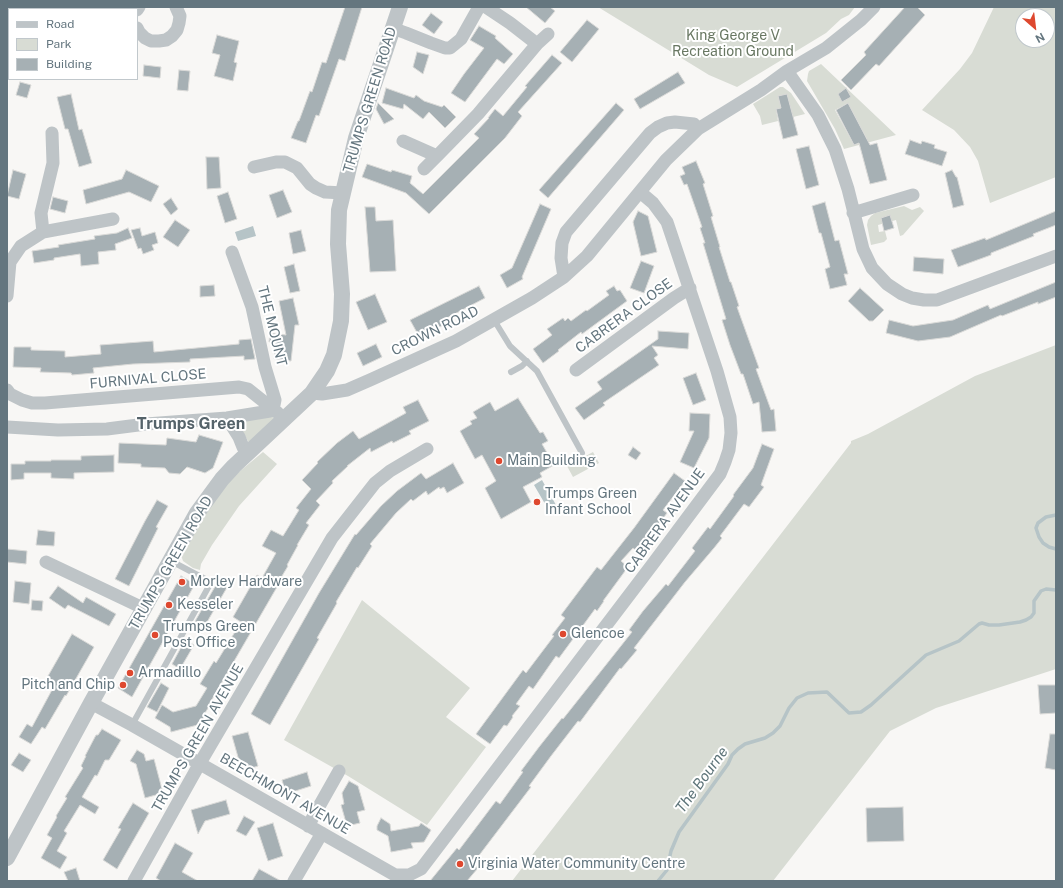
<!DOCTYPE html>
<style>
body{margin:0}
#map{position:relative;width:1063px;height:888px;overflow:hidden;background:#f8f7f5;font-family:"Public Sans",sans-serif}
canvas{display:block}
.frame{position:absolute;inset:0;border:8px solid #64767f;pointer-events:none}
.legend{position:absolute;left:8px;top:8px;width:130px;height:72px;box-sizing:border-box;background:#fff;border:1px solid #c1c8cc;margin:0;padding:5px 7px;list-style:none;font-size:12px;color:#64767f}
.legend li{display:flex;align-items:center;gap:8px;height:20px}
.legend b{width:20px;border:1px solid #c1c8cc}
.north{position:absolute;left:1015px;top:8px;width:40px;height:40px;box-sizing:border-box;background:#fff;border:1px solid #c1c8cc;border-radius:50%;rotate:152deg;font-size:11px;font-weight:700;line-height:16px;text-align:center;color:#64767f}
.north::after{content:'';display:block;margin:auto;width:14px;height:18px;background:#de482f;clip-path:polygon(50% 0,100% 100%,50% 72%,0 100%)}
</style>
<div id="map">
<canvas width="1063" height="888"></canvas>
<div class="frame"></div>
<ul class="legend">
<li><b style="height:5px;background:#bec4c7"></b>Road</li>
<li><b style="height:11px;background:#d8dcd4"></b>Park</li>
<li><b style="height:11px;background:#a6b0b4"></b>Building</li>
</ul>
<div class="north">N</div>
</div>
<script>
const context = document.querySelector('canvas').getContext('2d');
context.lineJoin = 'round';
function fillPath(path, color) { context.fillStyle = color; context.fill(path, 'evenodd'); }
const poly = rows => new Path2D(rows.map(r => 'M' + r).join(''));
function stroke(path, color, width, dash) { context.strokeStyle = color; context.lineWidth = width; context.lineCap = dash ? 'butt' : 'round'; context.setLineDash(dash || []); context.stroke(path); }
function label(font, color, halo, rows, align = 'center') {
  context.font = font + ' "Public Sans",sans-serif'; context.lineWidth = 4; context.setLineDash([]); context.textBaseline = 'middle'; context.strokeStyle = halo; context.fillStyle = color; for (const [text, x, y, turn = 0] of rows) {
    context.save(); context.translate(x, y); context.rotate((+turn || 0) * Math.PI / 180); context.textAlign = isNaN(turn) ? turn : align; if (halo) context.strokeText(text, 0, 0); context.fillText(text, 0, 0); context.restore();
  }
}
const green = poly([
 [598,7,855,7,849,15,841,19,826,33,737,87,709,75],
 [994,7,1056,7,1056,177,990,203,978,161,970,147,954,130,922,110,960,69,972,53],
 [1023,16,1047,16,1047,40,1023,40],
 [821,64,896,135,844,149,835,129,807,81,808,74,809,71],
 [848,103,867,139,854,145,835,110],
 [780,87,783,87,791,93,805,114,789,118,792,113,787,94,778,96,781,108,776,109,778,121,762,125,760,116,753,104],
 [904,206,912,210,920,207,924,211,903,235,900,236,896,220,878,225,879,232,885,231,887,239,884,242,871,245,867,225,868,220,871,216,875,213],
 [1056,345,1056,669,936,708,890,731,773,881,512,881,760,561,851,443,851,441,868,434,975,376],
 [273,415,274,419,249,443,239,425,240,421],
 [263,452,277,464,239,506,212,545,201,564,200,570,193,568,183,561,181,555,181,549,228,481],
 [593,452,599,463,573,477,567,466],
 [362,600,470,688,446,717,486,747,427,825,348,776,284,740]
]);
const water = poly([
 [253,226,256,236,238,241,235,232],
 [542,480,556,505,548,509,534,485]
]);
const stream = poly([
 [1056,515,1046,517,1038,523,1036,528,1039,537,1043,543,1049,547,1056,549],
 [658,881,667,870,671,851,679,832,728,764,732,755,738,749,745,744,765,738,773,733,780,726,789,708,797,698,808,693,827,692,849,713,861,712,871,705,926,655,959,641,979,624,982,623,989,625,999,625,1020,622,1026,620,1031,617,1034,613,1034,601,1041,591,1046,589,1056,590]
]);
const building = poly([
 [345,7,362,7,345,61,339,59,319,116,316,115,306,143,291,138,298,121,299,121,310,91,312,92,322,62,326,63,345,7],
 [526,7,550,7,555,11,545,23,526,7],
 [905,7,917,7,925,15,879,66,876,64,851,90,841,80,866,55,864,52,905,7],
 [431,13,443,22,434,34,422,25,431,13],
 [587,20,599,29,572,62,560,52,587,20],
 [479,26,496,36,495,38,513,54,504,64,497,59,465,102,451,93,464,74,484,48,470,40,479,26],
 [217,35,239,41,234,62,237,63,233,81,214,76,220,55,212,53,217,35],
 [417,52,429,55,423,74,413,67,417,52],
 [552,55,562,63,518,112,522,116,505,138,429,214,406,193,362,177,367,164,391,172,392,170,412,176,410,183,423,194,479,138,474,134,489,118,488,118,495,109,503,116,527,87,525,86,552,55],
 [144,65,161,67,160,78,143,76,144,65],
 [179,70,190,71,188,91,177,90,179,70],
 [678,72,685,83,640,109,634,99,678,72],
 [20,82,31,85,27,98,16,95,20,82],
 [386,88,414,98,416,95,424,101,442,107,444,105,456,117,445,128,429,112,423,119,404,104,403,109,382,103,386,88],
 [846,88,851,97,842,102,838,94,846,88],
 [71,94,79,130,82,129,92,163,79,167,68,129,65,129,57,97,71,94],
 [787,94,798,135,783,139,776,109,781,108,778,96,787,94],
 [378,103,394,119,384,124,376,109,378,103],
 [616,103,624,110,548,198,539,190,616,103],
 [848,103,870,145,877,143,887,180,870,184,859,143,854,145,836,110,848,103],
 [910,140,921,144,922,141,935,145,934,148,947,152,942,166,905,154,910,140],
 [809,146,819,185,806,189,796,149,809,146],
 [206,157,219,157,221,188,207,189,206,157],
 [696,161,705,183,703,184,713,216,711,217,720,247,719,247,730,282,731,282,739,306,737,307,759,368,756,369,771,410,774,409,776,431,762,432,759,402,753,404,743,374,741,374,730,345,722,320,726,319,703,243,705,243,700,228,702,227,687,184,684,185,680,176,685,174,682,167,696,161],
 [13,170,26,174,19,199,7,196,13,170],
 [126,170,159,186,151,202,129,192,86,204,83,190,122,179,126,170],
 [952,170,956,177,957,177,964,205,953,208,945,173,952,170],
 [283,190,292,212,277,218,269,195,283,190],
 [228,192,237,219,225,223,217,196,228,192],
 [53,197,68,201,65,213,50,209,53,197],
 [171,198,178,209,171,215,163,204,171,198],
 [825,202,835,241,839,240,848,274,844,274,847,285,830,289,825,269,830,267,821,233,819,233,812,206,825,202],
 [540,204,551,209,522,277,523,279,507,288,500,275,512,268,540,204],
 [365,207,375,207,376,221,393,220,396,271,370,272,365,207],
 [638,211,648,216,657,252,641,256,633,222,638,211],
 [1056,211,1056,225,1033,234,1034,236,991,253,991,255,958,267,951,250,985,238,986,240,1056,211],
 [890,215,894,228,884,231,881,218,890,215],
 [175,220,190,230,178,247,163,237,175,220],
 [128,228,132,238,115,244,116,250,98,252,99,264,81,266,80,254,54,258,54,260,34,263,32,251,59,247,58,245,95,239,94,236,117,233,128,228],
 [140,228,142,236,155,232,158,243,152,245,154,250,143,254,141,248,138,249,131,230,140,228],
 [301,230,306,251,293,254,289,233,301,230],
 [914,257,944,259,943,274,913,271,914,257],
 [641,261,654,266,644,293,630,288,641,261],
 [294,264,300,291,290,293,284,267,294,264],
 [1056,282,1056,297,1038,304,1038,302,1002,316,1001,315,950,337,918,341,886,333,889,320,913,326,953,320,988,305,990,309,1056,282],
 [214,285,215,296,200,297,200,286,214,285],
 [479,286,485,298,445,319,447,323,420,338,410,320,479,286],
 [614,286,617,291,620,290,627,301,582,334,581,332,558,350,559,351,543,363,533,349,552,335,547,329,563,318,565,321,568,318,571,321,586,310,587,311,609,295,606,291,614,286],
 [860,288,884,310,873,321,869,321,848,301,860,288],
 [375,294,387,322,368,330,356,302,375,294],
 [293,298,299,325,295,325,291,361,274,359,276,342,269,342,270,333,286,335,279,301,293,298],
 [658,331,689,333,688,349,652,346,658,355,654,358,659,365,603,403,605,405,584,420,575,408,602,389,597,382,658,339,658,331],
 [251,339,255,359,244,360,244,356,190,359,190,362,133,364,93,368,94,373,72,375,71,373,40,372,41,368,13,367,14,347,31,347,31,350,65,351,65,357,101,354,100,345,153,341,154,352,239,344,239,340,251,339],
 [376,344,382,357,363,366,357,353,376,344],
 [696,373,706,400,693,405,683,378,696,373],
 [518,398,540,433,543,432,548,441,542,444,554,465,540,473,542,477,523,487,531,502,501,519,485,488,496,481,482,455,475,459,460,431,472,424,470,421,477,418,473,412,490,402,495,411,518,398],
 [418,400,429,421,409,431,411,434,393,443,392,441,371,452,370,448,347,466,348,466,332,481,333,483,316,501,320,505,306,523,309,525,297,545,298,545,287,565,288,566,276,586,277,587,211,701,212,702,203,716,205,723,171,732,170,727,155,718,162,705,173,712,196,706,207,688,200,684,214,661,216,663,241,622,233,617,257,575,262,578,276,553,262,546,271,530,283,536,299,510,296,508,311,489,302,480,318,463,317,462,337,443,353,431,359,439,406,413,403,407,418,400],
 [690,413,710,414,709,438,694,468,680,462,694,431,689,431,690,413],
 [199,435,223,442,213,468,205,473,187,467,180,474,169,473,165,468,141,467,141,464,118,463,119,443,166,445,167,438,196,442,199,435],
 [762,444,774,449,761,485,764,487,749,507,744,504,720,536,722,538,714,548,685,582,634,648,637,650,621,669,620,668,580,722,578,721,551,756,529,786,531,787,474,862,476,863,474,865,478,868,467,881,430,881,457,848,459,850,496,801,500,804,523,772,521,771,539,747,562,718,563,719,632,632,629,630,643,611,666,584,668,586,695,551,692,548,708,527,710,529,734,496,733,495,753,468,762,444],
 [633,447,641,453,636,460,628,455,633,447],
 [114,455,114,472,74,473,74,479,51,478,51,473,24,473,24,479,11,480,11,464,25,464,25,461,51,461,51,460,81,460,81,456,114,455],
 [453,463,464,483,447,493,444,487,440,489,439,487,428,495,426,491,413,501,411,499,396,513,370,544,372,546,358,568,357,567,336,602,337,603,317,638,319,639,270,725,251,714,319,593,355,534,356,535,381,506,397,491,421,473,426,479,453,463],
 [674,473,685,481,663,510,667,513,638,552,633,548,621,561,628,567,603,601,604,601,597,611,595,609,559,658,556,656,533,689,529,686,516,704,520,706,512,716,513,717,507,726,504,725,490,744,476,734,523,670,526,673,554,636,552,635,565,618,561,615,597,567,601,570,634,528,674,473],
 [157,500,168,506,156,527,158,528,129,586,115,579,145,521,157,500],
 [38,530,55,532,54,546,36,545,38,530],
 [7,549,27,551,26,564,7,562,7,549],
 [181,576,195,584,132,697,118,688,181,576],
 [220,578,229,584,203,629,194,623,220,578],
 [15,581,31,583,29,604,13,602,15,581],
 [58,586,83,603,86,597,116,614,109,626,68,605,65,609,49,598,58,586],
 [32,600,43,601,42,611,31,610,32,600],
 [72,634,94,647,66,696,65,695,45,729,42,727,31,744,19,737,27,724,32,727,53,688,44,683,72,634],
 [185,640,194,645,180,669,172,664,185,640],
 [161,683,169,688,157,712,147,707,161,683],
 [1038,685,1056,685,1056,713,1040,714,1038,685],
 [102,729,121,740,109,760,105,760,97,776,95,775,82,797,99,807,95,814,80,805,64,831,67,833,57,851,67,857,60,869,41,858,52,838,47,835,57,817,56,816,67,798,65,797,83,768,81,766,86,756,85,756,96,735,98,735,102,729],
 [248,732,258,766,242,771,232,736,248,732],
 [1050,734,1056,734,1056,770,1045,768,1050,734],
 [137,750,144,754,146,761,154,759,163,793,145,798,136,764,130,761,137,750],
 [19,753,31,760,23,772,11,765,19,753],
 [307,772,311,786,286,794,282,780,307,772],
 [349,781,358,786,365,810,357,812,360,823,347,826,341,805,344,804,342,793,349,781],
 [226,800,230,814,205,821,198,834,191,810,226,800],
 [133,803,149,813,117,869,103,860,121,829,118,828,133,803],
 [903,807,904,841,867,842,866,808,903,807],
 [244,816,255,822,246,836,236,831,244,816],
 [381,818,390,824,391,831,419,826,421,823,431,830,424,842,411,843,413,848,391,852,388,836,377,830,377,826,381,818],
 [273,823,283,856,268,861,257,828,273,823],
 [175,843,193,853,182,872,198,881,161,881,156,878,175,843],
 [76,868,80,881,68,881,64,872,76,868],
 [259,869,281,881,252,881,259,869]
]);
const service = poly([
 [494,320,510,346,537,371,582,453],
 [511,372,522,366,527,361],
 [132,725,209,586,207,580,171,561]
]);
const minor = poly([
 [137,10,139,7],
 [137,28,139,32,145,38,151,41,159,41,166,40,172,36,177,30,179,23,180,16,176,7],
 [392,28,406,33,431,43,445,48,450,48,461,39,479,7],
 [537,44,548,34],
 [787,71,818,115,835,149,848,189,863,249,872,268,887,284,902,294,912,298,924,300,937,300,1056,256],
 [403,141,437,156,478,114,537,44,510,23,486,7],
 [254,167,276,162,285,162,297,168,310,184,316,188,325,192,343,193],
 [424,169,437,156],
 [853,213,913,195],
 [43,232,41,213,53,163,52,133],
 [564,277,561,258,562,243,566,232,650,133,658,127,667,123,675,122,694,124,698,129],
 [7,296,10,262,21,246,43,232,113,219],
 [576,370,674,298,690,288],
 [7,390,10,394,22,400,32,403,45,403,239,387,248,389,278,413],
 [312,393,322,394,347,390,370,380,456,341,532,298,564,277,587,256,666,160,698,129,761,90,787,71,826,48,861,20,874,7],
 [227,418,239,437,243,447,248,453],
 [7,427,58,430,107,429,146,424,227,418,270,411,274,405,275,400,265,367,252,307,232,252],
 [46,562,143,608],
 [91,703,132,725,395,875,409,875,421,869,652,565,720,474,725,462,729,450,731,433,730,417,717,371,667,222,653,203,640,192],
 [308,826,339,771],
 [134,881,200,763,332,538,375,483,390,471,427,449],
 [294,881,322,833]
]);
const tertiary = poly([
 [7,858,91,703,197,513,222,479,234,466,312,393,327,371,334,355,341,321,342,294,338,244,339,210,356,138,400,7]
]);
const markers = [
 [499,461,4,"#de482f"],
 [537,502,4,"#de482f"],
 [182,582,4,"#de482f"],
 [169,605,4,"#de482f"],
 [563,634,4,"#de482f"],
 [155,635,4,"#de482f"],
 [130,673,4,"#de482f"],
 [123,685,4,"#de482f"],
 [460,864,4,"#de482f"]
];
const parkNames = [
 ["King George V",733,36],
 ["Recreation Ground",733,52]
];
const streetNames = [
 ["TRUMPS GREEN ROAD",370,100,-73],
 ["CABRERA CLOSE",624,316,-36],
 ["THE MOUNT",272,326,76],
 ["CROWN ROAD",435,331,-26],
 ["FURNIVAL CLOSE",148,379,-5],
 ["CABRERA AVENUE",665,521,-54],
 ["TRUMPS GREEN ROAD",171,563,-60],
 ["TRUMPS GREEN AVENUE",198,738,-60],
 ["BEECHMONT AVENUE",285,794,30]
];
const poiNames = [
 ["Main Building",507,461],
 ["Trumps Green",545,494],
 ["Infant School",545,510],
 ["Morley Hardware",190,582],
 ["Kesseler",177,605],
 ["Trumps Green",163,627],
 ["Post Office",163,643],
 ["Glencoe",571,634],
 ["Armadillo",138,673],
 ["Pitch and Chip",115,685,"right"],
 ["Virginia Water Community Centre",468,864]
];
const waterNames = [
 ["The Bourne",702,780,-54]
];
const quarterNames = [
 ["Trumps Green",191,424]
];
fillPath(green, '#d8dcd4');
fillPath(water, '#b6c4c7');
stroke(stream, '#b6c4c7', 3.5);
fillPath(building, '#a6b0b4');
stroke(building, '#d9d9d7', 1);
stroke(service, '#bec4c7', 6);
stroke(minor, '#bec4c7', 13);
stroke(tertiary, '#bec4c7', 16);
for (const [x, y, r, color] of markers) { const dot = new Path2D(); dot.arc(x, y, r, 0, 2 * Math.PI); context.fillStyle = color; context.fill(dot); stroke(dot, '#fff', 1.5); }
label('14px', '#687762', '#fff', parkNames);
label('14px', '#64767f', '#fff', streetNames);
label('14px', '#64767f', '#fff', poiNames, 'left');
label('italic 15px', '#5e757a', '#fff', waterNames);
label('bold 16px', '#55636a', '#fff', quarterNames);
</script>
